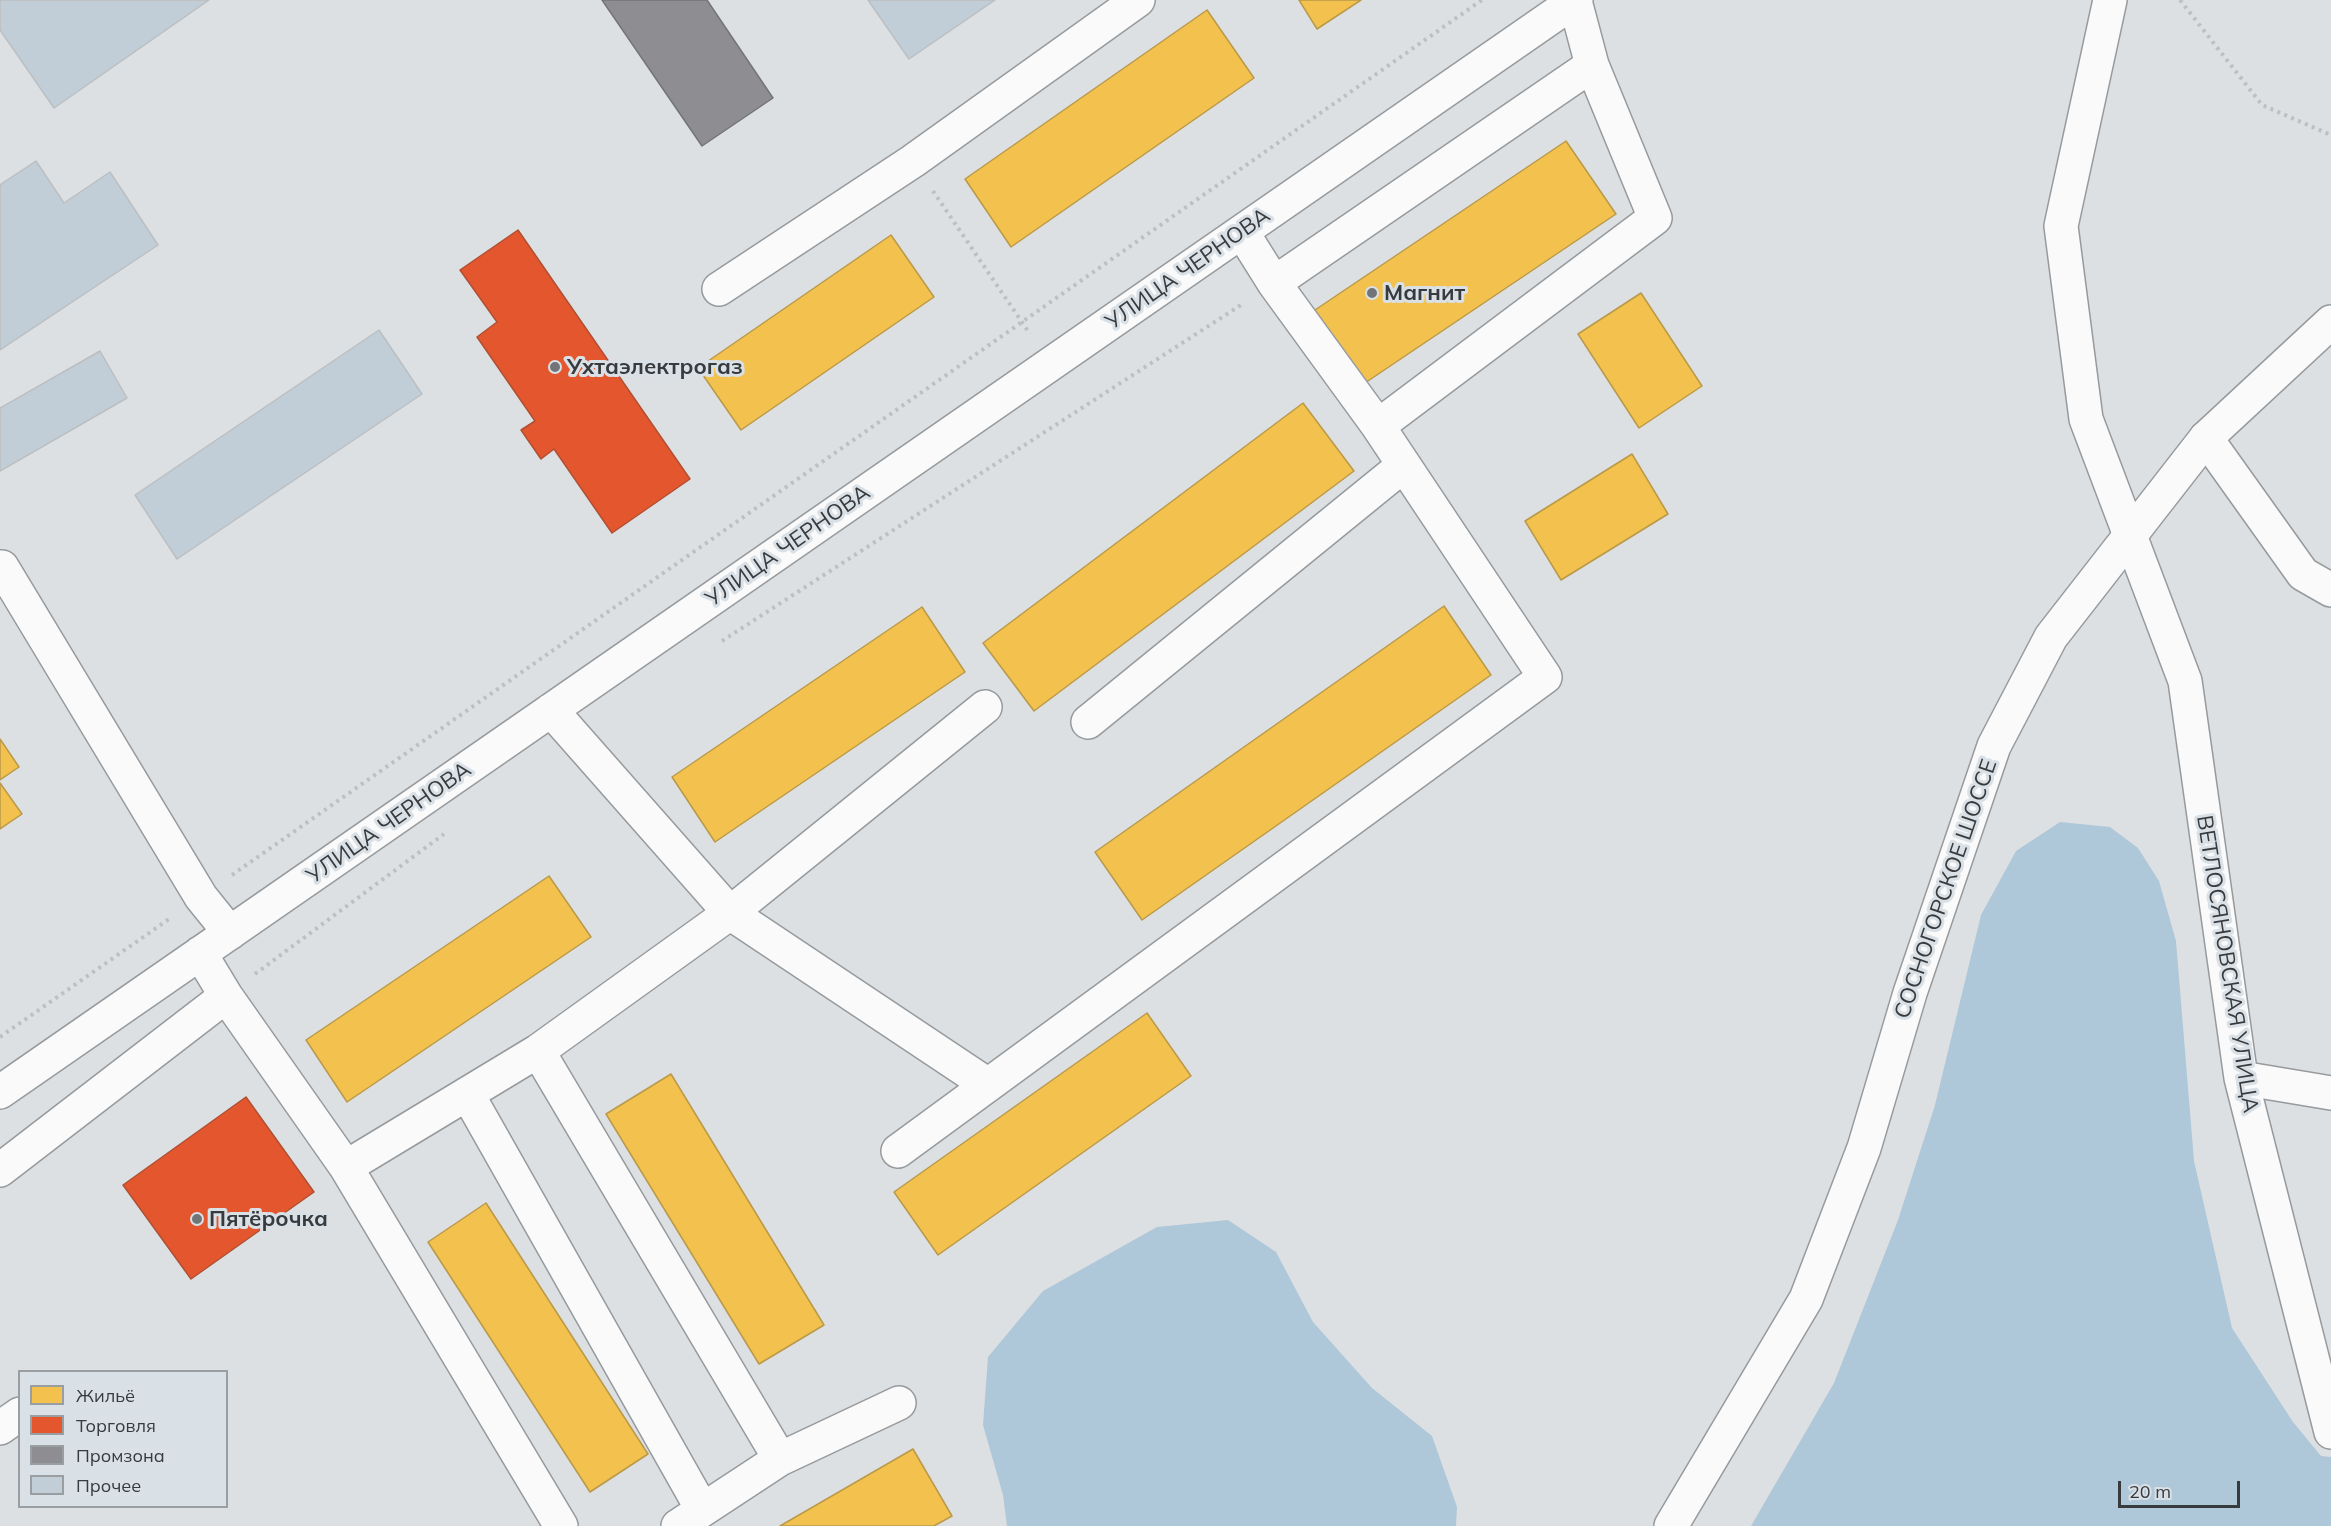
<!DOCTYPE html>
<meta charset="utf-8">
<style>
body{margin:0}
#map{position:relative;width:2331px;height:1526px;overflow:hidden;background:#dce0e3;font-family:Mulish,sans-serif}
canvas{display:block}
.legend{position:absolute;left:18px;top:1370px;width:210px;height:138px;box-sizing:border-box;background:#d9e0e6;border:2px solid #999ea2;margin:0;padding:8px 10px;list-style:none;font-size:18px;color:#383b3d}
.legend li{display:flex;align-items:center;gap:12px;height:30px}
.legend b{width:30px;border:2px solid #999ea2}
.scale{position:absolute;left:2118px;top:1481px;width:122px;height:27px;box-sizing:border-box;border:3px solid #383b3d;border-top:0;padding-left:8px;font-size:18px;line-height:21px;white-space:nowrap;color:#383b3d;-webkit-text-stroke:4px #d9e0e6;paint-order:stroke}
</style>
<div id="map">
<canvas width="2331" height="1526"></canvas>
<ul class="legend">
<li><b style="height:16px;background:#f2c14e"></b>Жильё</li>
<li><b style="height:16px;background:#e4572e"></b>Торговля</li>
<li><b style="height:16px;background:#8d8d92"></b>Промзона</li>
<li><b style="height:16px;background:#c1ced7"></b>Прочее</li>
</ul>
<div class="scale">20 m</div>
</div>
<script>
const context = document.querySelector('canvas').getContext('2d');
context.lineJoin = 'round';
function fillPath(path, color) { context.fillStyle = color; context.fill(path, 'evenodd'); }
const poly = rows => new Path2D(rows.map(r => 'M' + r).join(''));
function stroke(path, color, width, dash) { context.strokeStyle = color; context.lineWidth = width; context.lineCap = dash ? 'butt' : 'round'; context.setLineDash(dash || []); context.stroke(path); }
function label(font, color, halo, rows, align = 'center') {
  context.font = font + ' Mulish,sans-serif'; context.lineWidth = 6; context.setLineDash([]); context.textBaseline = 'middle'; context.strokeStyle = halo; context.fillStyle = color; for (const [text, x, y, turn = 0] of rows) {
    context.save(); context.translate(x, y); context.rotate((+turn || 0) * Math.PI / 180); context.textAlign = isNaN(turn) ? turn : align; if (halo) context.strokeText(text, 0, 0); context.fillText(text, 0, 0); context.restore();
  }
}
const green = poly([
 [2060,822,2110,827,2138,848,2159,881,2176,941,2194,1161,2232,1328,2293,1422,2321,1456,2331,1457,2331,1526,1751,1526,1834,1383,1898,1220,1935,1105,1981,915,2016,851],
 [1228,1220,1276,1252,1313,1322,1372,1388,1432,1436,1457,1507,1456,1526,1007,1526,1003,1495,983,1425,988,1357,1043,1291,1157,1227]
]);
const homes = poly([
 [1299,0,1361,0,1317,29,1299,0],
 [1207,10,1254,78,1011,247,965,179,1207,10],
 [1566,141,1616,214,1362,385,1312,312,1566,141],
 [891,235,934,297,741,430,698,368,891,235],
 [1641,293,1702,386,1639,428,1578,334,1641,293],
 [1303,403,1354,471,1034,711,983,643,1303,403],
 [1632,454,1668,514,1561,580,1525,521,1632,454],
 [1444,606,1491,675,1142,920,1095,852,1444,606],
 [922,607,965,672,715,842,672,777,922,607],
 [0,739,19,767,0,780,0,739],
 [0,783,22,814,0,829,0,783],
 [549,876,591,937,347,1102,306,1040,549,876],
 [1147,1013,1191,1076,938,1255,894,1192,1147,1013],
 [671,1074,824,1325,759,1364,606,1114,671,1074],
 [486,1203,648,1454,590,1492,428,1242,486,1203],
 [913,1449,952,1516,934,1526,780,1526,913,1449]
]);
const shops = poly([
 [518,230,690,479,612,533,554,449,541,459,521,430,535,421,477,337,497,322,460,270,518,230],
 [246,1097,314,1192,191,1279,123,1185,246,1097]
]);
const industry = poly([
 [602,0,707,0,773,98,702,146,602,0]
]);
const building = poly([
 [0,0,209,0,54,108,0,30,0,0],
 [868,0,995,0,909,59,868,0],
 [36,161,64,203,110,172,158,245,0,350,0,185,36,161],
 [379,330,422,394,177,559,135,495,379,330],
 [100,351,127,398,0,471,0,408,100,351]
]);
const path = poly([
 [2180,0,2262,105,2331,135],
 [933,191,1030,334],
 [722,641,1244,303],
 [232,875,1482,0],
 [255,974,444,834],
 [0,1037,172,917]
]);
const minor = poly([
 [2110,0,2061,226,2086,419,2185,681,2241,1078,2331,1432],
 [1274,283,1592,65],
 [719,289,913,161,1138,0],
 [1378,426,1655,218,1592,65,1575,1],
 [2206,438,2303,574,2331,590],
 [2,567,201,897,230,933],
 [551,710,730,913,988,1085],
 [1088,722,1404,465],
 [200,953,226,996,346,1167,561,1526],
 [538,1051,780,1459],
 [2241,1078,2331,1093],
 [0,1092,1576,0],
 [468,1095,702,1509],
 [898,1151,1545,677,1378,426,1274,283,1242,232],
 [346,1167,538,1051,730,913,985,707],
 [0,1170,226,996],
 [0,1428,20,1414],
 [678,1526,780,1459,899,1403]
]);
const major = poly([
 [1671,1526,1806,1299,1864,1148,1910,993,1994,746,2051,637,2206,438,2331,322]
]);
const markers = [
 [1372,293,6,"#717577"],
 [555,367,6,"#717577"],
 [197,1219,6,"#717577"]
];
const streetNames = [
 ["УЛИЦА ЧЕРНОВА",1188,269,-35],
 ["УЛИЦА ЧЕРНОВА",788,546,-35],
 ["УЛИЦА ЧЕРНОВА",389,823,-35],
 ["СОСНОГОРСКОЕ ШОССЕ",1946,889,-71],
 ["ВЕТЛОСЯНОВСКАЯ УЛИЦА",2227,964,81]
];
const poiNames = [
 ["Магнит",1384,293],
 ["Ухтаэлектрогаз",567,367],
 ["Пятёрочка",209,1219]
];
fillPath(green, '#aec7d9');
fillPath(homes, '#f2c14e');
stroke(homes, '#ba9949', 1.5);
fillPath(shops, '#e4572e');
stroke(shops, '#b04f32', 1.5);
fillPath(industry, '#8d8d92');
stroke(industry, '#747478', 1.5);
fillPath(building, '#c1ced7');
stroke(building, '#bcbfc1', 1.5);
stroke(minor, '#979a9c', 36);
stroke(major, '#979a9c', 36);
stroke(path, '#bebfc1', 4, [3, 4.5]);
stroke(minor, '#fafafb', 33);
stroke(major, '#fafafb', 33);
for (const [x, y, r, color] of markers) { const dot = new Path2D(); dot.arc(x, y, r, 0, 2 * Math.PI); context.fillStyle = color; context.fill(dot); stroke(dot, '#d9e0e6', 2); }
label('22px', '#383b3d', '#d9e0e6', streetNames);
label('bold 22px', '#383b3d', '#d9e0e6', poiNames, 'left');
</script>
